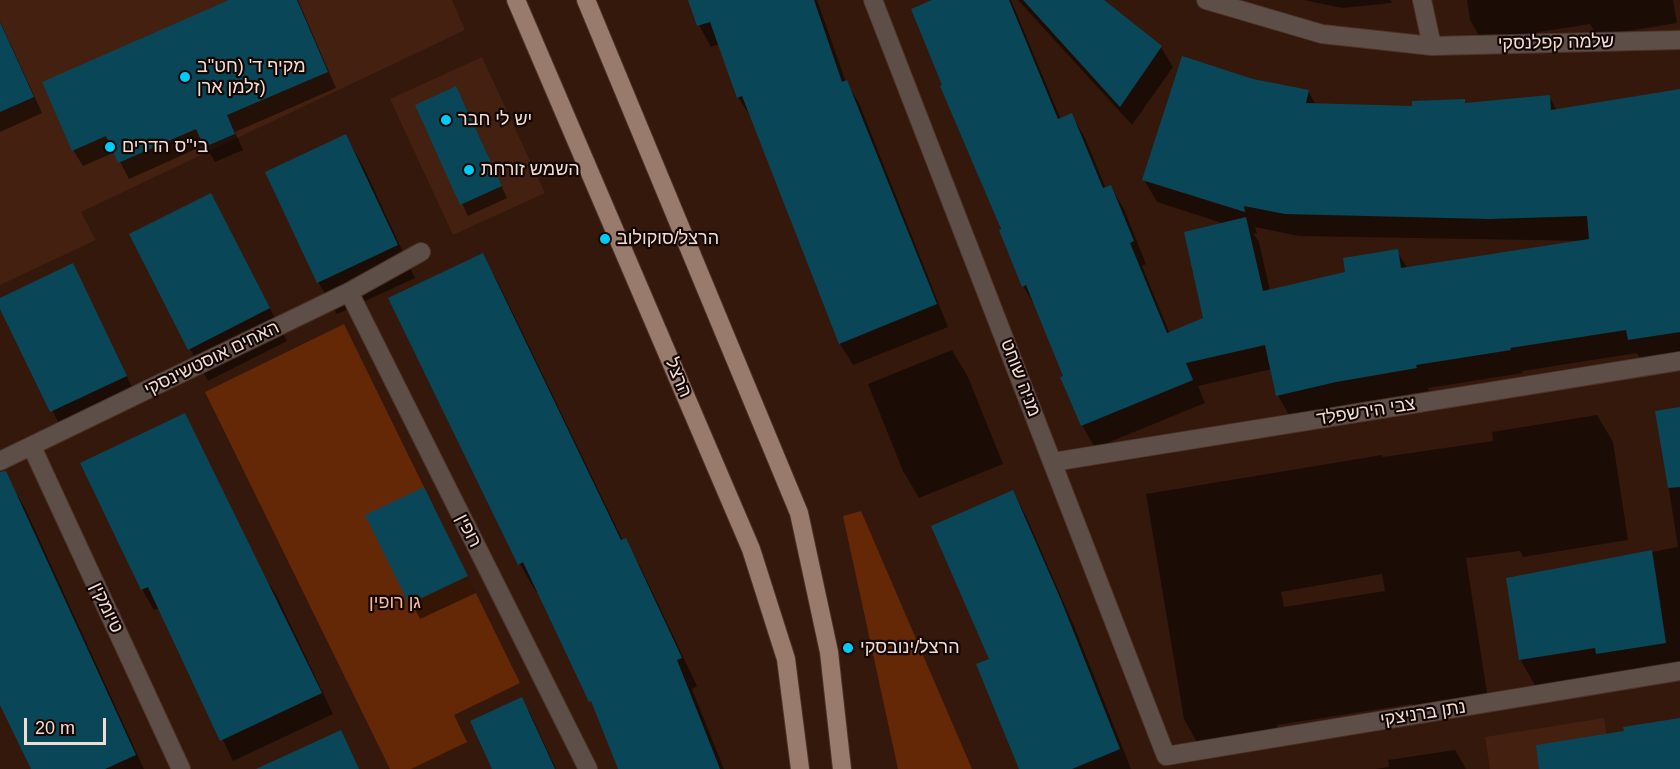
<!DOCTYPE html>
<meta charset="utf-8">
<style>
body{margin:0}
#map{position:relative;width:1680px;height:769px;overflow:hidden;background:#34180c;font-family:Helvetica,sans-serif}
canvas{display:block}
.scale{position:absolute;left:24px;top:718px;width:82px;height:27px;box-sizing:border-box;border:3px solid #f0dcd4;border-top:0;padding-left:8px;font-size:18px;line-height:21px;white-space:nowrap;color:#f0dcd4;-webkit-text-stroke:4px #130704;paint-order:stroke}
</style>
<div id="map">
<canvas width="1680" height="769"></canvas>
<div class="scale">20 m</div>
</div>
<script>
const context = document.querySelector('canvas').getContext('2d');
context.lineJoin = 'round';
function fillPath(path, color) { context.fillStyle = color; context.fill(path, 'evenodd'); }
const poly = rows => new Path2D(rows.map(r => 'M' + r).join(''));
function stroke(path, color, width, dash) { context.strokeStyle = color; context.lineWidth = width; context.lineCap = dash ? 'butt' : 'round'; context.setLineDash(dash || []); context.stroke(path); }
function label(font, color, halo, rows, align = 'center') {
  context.font = font + ' Helvetica,"Noto Sans Hebrew",sans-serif'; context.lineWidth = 4.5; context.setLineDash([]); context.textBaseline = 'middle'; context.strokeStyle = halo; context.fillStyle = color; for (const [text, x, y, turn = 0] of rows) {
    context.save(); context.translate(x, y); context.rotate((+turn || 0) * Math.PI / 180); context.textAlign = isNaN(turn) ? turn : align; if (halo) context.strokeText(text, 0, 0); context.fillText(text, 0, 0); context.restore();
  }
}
const built = poly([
 [0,0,452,0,465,30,81,212,96,240,0,285],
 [482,57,545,193,453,235,390,99],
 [1604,718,1612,769,1490,769,1485,737]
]);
const green = poly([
 [344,324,520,683,454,715,467,742,411,769,390,769,205,392],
 [861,511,972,769,898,769,843,516]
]);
const shadow = poly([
 [233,0,298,0,336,88,235,132,243,150,215,162,205,145,129,179,115,152,83,166,73,150],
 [690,0,817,0,846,82,859,103,948,327,853,365,840,344,803,252,806,251,752,119,738,97,720,44,711,47,699,25],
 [936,0,1011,0,1061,120,1072,115,1085,138,1106,189,1111,187,1124,209,1146,264,1142,266,1170,334,1205,319,1225,224,1157,202,1144,180,1252,80,1308,91,1316,105,1413,108,1464,101,1467,105,1549,96,1557,111,1680,91,1680,356,1642,362,1637,353,1522,371,1523,373,1428,388,1429,391,1349,404,1291,418,1278,396,1272,369,1198,386,1205,403,1095,448,1082,425,1037,309,1023,286,944,85],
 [1255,227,1299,236,1588,241,1408,269,1397,251,1347,273,1270,291,1259,242,1253,233,1257,234],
 [1018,0,1102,0,1161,47,1173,67,1132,125],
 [1304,0,1391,0,1392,3,1342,8],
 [1467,0,1673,0,1677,23,1597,36,1590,24,1482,41,1470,20],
 [0,21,42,113,0,132],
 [462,99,507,198,468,216,417,106],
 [346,136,364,168,415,278,337,314,318,282],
 [211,195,287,341,208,381,190,349],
 [482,255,498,282,623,541,625,540,641,568,697,686,692,689,724,769,620,769,599,717,538,591,536,592,520,564],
 [72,265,137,397,63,432,0,305,0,300],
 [952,350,968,377,1003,464,919,498,903,471,868,384],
 [1680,409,1680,670,1536,687,1520,659,1508,579,1678,547,1657,413],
 [184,415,264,576,277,596,333,714,233,761,159,608,154,610,142,589],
 [1597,415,1613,442,1628,540,1523,557,1520,551,1466,558,1488,699,1415,710,1412,704,1277,725,1279,733,1199,746,1184,719,1146,494,1382,455,1383,457,1493,441,1492,432],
 [1382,574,1385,591,1284,607,1281,592],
 [9,481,25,508,144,769,31,769,0,701,0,485],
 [1013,492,1026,516,1074,626,1131,769,1021,769,991,660],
 [433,505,476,593,420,619,368,516],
 [521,699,531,715,556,769,494,769],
 [1455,750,1466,769,1375,769,1389,767,1388,760]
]);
const building = poly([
 [229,0,297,0,328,72,227,115,235,134,204,147,196,129,118,163,106,136,72,151,42,82],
 [688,0,814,0,842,82,847,80,937,304,839,344,742,96,737,98,710,22,697,26],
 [932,0,1009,0,1058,119,1072,113,1103,188,1111,185,1134,241,1130,243,1167,333,1203,318,1184,232,1246,217,1263,291,1345,272,1343,258,1398,249,1401,268,1589,239,1587,216,1489,219,1285,214,1244,206,1245,212,1142,180,1182,56,1253,79,1309,90,1306,103,1412,106,1412,101,1465,99,1465,103,1550,95,1551,110,1680,89,1680,332,1628,340,1626,330,1510,348,1511,350,1416,365,1417,368,1336,382,1276,396,1265,345,1186,363,1193,380,1081,426,1060,377,1063,376,1026,285,1022,287,999,230,1001,229,940,86,942,85,911,9],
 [1023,0,1104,0,1162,46,1120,107],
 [0,22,34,97,0,112],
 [456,86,502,186,460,205,415,105],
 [346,134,398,245,317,283,265,172],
 [211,193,270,308,188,350,129,234],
 [483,253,621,540,626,538,682,658,677,660,720,769,618,769,591,701,589,702,523,562,518,565,388,298],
 [73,263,127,376,50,412,0,309,0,298],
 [1680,407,1680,487,1668,488,1655,411],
 [185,413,322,693,220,741,148,587,141,590,80,463],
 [6,471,136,755,105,769,31,769,0,705,0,472],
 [424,487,468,576,409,604,365,515],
 [1013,490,1061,600,1120,749,1072,769,1019,769,976,664,989,659,931,526],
 [1652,550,1666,643,1596,654,1595,648,1519,660,1506,578],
 [522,697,555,769,492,769,470,721],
 [1680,718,1680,769,1539,769,1536,745,1624,731,1623,727],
 [341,730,359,769,256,769]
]);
const street = poly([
 [873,0,1166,756,1680,671],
 [1206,0,1322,34,1432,46,1680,40],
 [1422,0,1432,46],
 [349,292,588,769],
 [32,447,181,769],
 [0,461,349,292,421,252],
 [1053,462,1680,361]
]);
const primary = poly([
 [516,0,751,549,786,659,800,769],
 [586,0,799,513,829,652,842,769]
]);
const markers = [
 [185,77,6,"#00cbf9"],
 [446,120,6,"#00cbf9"],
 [110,147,6,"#00cbf9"],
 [469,170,6,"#00cbf9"],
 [605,239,6,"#00cbf9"],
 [848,648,6,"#00cbf9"]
];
const streetNames = [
 ["שלמה קפלנסקי",1556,43,-1],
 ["האחים אוסטשינסקי",212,359,-26],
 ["הרצל",678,378,67],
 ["מניה שוחט",1020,378,69],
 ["צבי הירשפלד",1366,412,-9],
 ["רופין",468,531,63],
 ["טיומקין",106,608,65],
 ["נתן ברניצקי",1423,714,-9]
];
const poiNames = [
 ["מקיף ד' (חט\"ב",197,67],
 ["זלמן ארן)",197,88],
 ["יש לי חבר",458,120],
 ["בי\"ס הדרים",122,147],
 ["השמש זורחת",481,170],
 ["הרצל/סוקולוב",617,239],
 ["הרצל/ינובסקי",860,648]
];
const parkNames = [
 ["גן רופין",395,603]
];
fillPath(built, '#432010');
fillPath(green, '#642807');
fillPath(shadow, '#0007');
fillPath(building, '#094758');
stroke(street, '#4e3328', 20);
stroke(primary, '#4e3328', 20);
stroke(street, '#5d4f48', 18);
stroke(primary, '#997b6e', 18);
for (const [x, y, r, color] of markers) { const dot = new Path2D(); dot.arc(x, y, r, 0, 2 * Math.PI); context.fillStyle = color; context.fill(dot); stroke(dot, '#130704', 2); }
label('18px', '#f0dcd4', '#130704', streetNames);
label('18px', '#f0dcd4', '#130704', poiNames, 'left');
label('18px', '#fabb9f', '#130704', parkNames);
</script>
